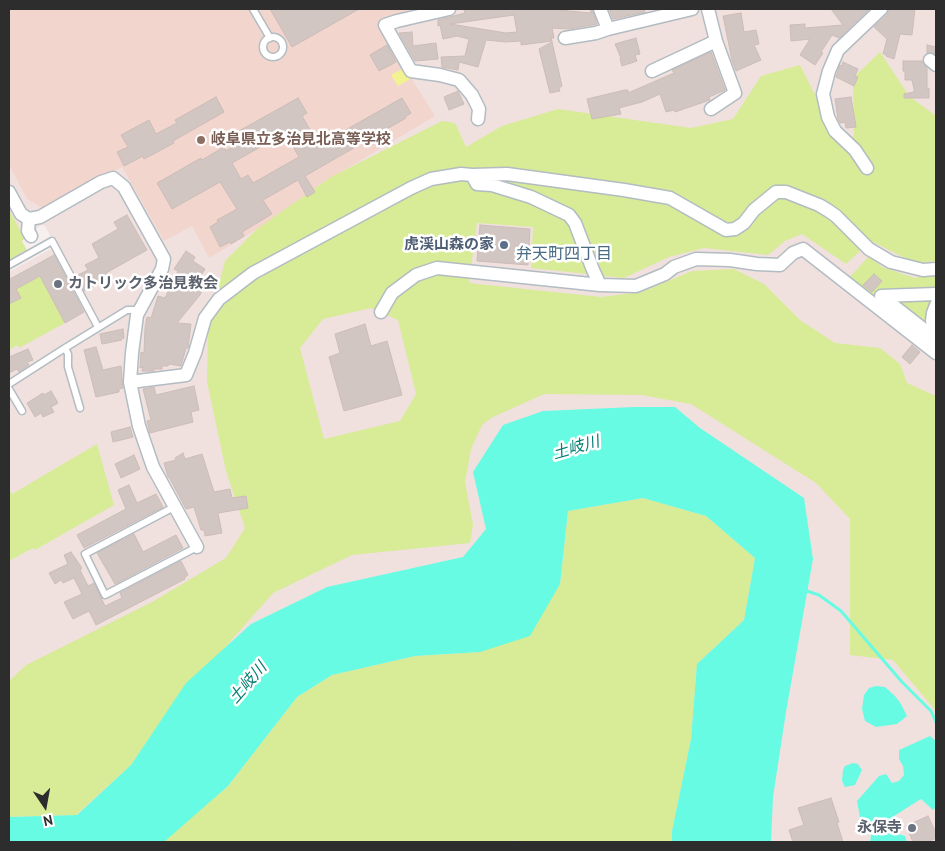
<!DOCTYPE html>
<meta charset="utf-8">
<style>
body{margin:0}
#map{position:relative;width:945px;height:851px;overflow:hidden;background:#f0e1df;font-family:"PT Sans",sans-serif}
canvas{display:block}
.frame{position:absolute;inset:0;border:10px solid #2d2d2d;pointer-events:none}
.north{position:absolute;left:20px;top:781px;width:50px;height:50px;-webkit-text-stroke:4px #fff;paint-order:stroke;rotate:168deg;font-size:14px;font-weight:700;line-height:20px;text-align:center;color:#2d2d2d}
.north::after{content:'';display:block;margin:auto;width:18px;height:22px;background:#2d2d2d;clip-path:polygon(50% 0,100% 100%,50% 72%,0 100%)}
</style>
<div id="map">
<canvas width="945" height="851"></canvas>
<div class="frame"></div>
<div class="north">N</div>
</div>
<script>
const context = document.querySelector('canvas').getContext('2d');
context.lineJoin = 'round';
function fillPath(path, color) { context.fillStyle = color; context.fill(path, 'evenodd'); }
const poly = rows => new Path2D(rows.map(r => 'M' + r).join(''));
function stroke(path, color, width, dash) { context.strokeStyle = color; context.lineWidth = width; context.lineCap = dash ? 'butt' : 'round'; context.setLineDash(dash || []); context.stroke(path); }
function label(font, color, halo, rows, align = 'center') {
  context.font = font + ' "PT Sans","Noto Sans JP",sans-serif'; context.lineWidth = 5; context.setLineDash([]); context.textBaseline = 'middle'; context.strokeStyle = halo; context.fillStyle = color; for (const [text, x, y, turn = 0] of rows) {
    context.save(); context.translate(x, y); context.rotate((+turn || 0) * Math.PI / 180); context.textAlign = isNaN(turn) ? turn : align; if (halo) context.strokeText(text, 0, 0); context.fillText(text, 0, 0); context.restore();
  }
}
const education = poly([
 [9,9,408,9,407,14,382,23,410,76,435,116,316,187,319,192,209,258,192,226,164,241,122,167,42,208,27,199,9,165]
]);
const green = poly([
 [880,52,909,96,936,116,936,261,915,263,871,241,846,264,802,234,785,241,768,255,704,248,669,257,624,278,531,268,533,227,477,223,469,283,601,297,642,292,692,271,734,269,764,284,800,320,835,343,880,348,900,364,907,383,936,396,936,711,893,660,850,655,850,519,816,483,691,404,641,395,544,394,491,418,482,425,471,449,465,482,473,525,470,543,352,555,273,593,163,718,131,765,76,815,9,817,9,681,26,665,152,602,226,558,245,528,226,471,207,382,208,325,225,261,257,229,331,177,442,121,455,123,466,147,502,126,558,109,691,128,733,119,761,76,800,65,843,150,854,135,853,78],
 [371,308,398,320,416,394,400,421,324,439,300,348,323,319],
 [9,210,25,239,22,241,27,250,9,260],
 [869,256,882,267,915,278,936,274,936,350,848,279],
 [40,276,65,323,19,348,17,345,9,350,9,304,21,298,16,289],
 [97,444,114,505,35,550,33,548,9,561,9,489,12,494],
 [643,498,706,516,755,558,744,620,697,664,691,739,672,831,672,842,517,842,515,840,511,842,162,842,228,786,297,697,332,675,415,656,480,652,560,584,568,511]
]);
const pitch = poly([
 [404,68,410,79,398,86,391,75]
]);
const plaza = poly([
 [41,225,45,226,56,246,9,272,9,260,27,250,22,241,37,232,37,228]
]);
const water = poly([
 [634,407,675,407,700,428,804,498,813,559,786,712,773,797,771,842,672,842,672,831,691,739,697,664,744,620,755,558,706,516,643,498,568,511,560,584,530,636,480,652,415,656,332,675,297,697,228,786,164,842,9,842,9,817,77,815,131,765,186,683,251,624,327,587,463,557,486,529,473,472,503,425,543,411],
 [876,686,885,687,895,696,901,704,907,716,897,724,876,727,865,721,862,709,864,695,869,688],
 [930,736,936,741,936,807,933,810,921,799,894,816,890,824,896,833,905,836,907,842,870,842,871,836,860,817,857,801,879,776,886,774,892,783,899,781,904,775,903,766,899,759,899,750],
 [853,763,858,764,862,770,855,785,845,787,842,781,843,770,845,766]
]);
const stream = poly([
 [804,590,819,595,841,611,902,682,931,711,936,722]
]);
const building = poly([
 [270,9,359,9,292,47,270,9],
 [474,9,548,9,591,13,590,9,592,9,597,24,569,29,552,28,554,38,551,38,552,41,521,45,521,41,506,42,486,40,478,67,459,62,458,70,442,67,441,57,465,56,469,39,457,36,443,39,440,25,438,26,438,20,465,13,464,10,474,9],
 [514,15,517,32,506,33,450,24,514,15],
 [609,9,644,9,645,12,613,19,609,9],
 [831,9,869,9,839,38,832,35,821,52,823,53,815,65,800,55,810,39,791,41,790,25,805,24,805,28,843,25,831,9],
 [889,9,915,9,912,35,900,34,894,59,886,56,886,54,883,54,887,39,874,27,887,15,889,9],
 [741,13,744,32,756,30,759,44,754,45,761,60,736,71,732,60,723,16,741,13],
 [412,32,413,46,436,43,438,59,415,61,399,33,412,32],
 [636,38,640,54,635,55,637,61,622,66,620,59,621,58,615,44,636,38],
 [552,42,562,86,559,88,560,91,550,93,539,49,552,42],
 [387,45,396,62,379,71,370,55,387,45],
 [927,45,936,47,936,55,932,52,927,53,927,45],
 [711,52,725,90,709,97,710,100,675,112,674,110,666,112,660,94,642,102,619,108,621,114,592,119,587,99,625,90,628,90,628,93,674,73,672,70,711,52],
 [903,61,922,61,927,68,927,89,929,88,929,98,904,98,904,94,914,92,914,89,912,80,905,80,905,72,903,71,903,61],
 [843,62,858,69,855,76,858,77,854,86,836,77,840,65,842,66,843,62],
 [458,91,464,104,449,110,444,97,458,91],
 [216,97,224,112,173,141,174,143,144,159,143,156,124,166,117,152,128,147,121,135,149,120,156,134,177,123,175,120,216,97],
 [851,97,856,127,846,128,845,122,840,123,838,119,835,99,851,97],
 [298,98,307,113,302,116,319,145,402,98,411,113,405,117,406,118,305,176,315,192,307,197,298,180,263,200,272,214,242,232,244,236,231,244,230,242,220,247,210,227,218,222,217,220,237,209,220,182,172,209,157,183,201,158,202,160,224,147,226,151,244,140,239,131,298,98],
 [285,133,299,157,253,183,248,175,241,179,232,163,285,133],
 [127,215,147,250,106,273,109,278,84,291,76,276,88,270,85,265,99,258,92,244,118,229,114,222,127,215],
 [480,225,530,229,528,265,477,261,480,225],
 [186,251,195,257,193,261,205,269,195,285,203,288,200,295,177,323,191,324,188,348,186,348,181,366,169,364,168,366,162,366,162,369,154,369,154,371,142,371,143,367,140,368,141,352,144,353,145,328,147,317,151,318,158,296,165,298,178,271,174,269,186,251],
 [54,255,84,312,65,323,40,276,16,289,21,298,9,304,9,275,10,279,54,255],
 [874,274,882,281,872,292,863,285,874,274],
 [365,324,371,346,387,341,402,395,344,411,329,357,340,353,335,334,365,324],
 [123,329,124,338,121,339,122,340,102,344,100,334,123,329],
 [912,345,920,352,910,364,902,357,912,345],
 [96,347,103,370,121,366,123,388,119,389,119,392,96,397,84,350,96,347],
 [28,349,33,360,27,362,29,365,19,372,17,369,9,373,9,357,28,349],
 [194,386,199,410,191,412,193,422,150,433,147,421,151,420,143,389,154,387,156,395,194,386],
 [51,391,58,403,51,407,54,412,43,417,41,413,35,417,27,403,43,393,44,395,51,391],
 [130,427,133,437,113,442,111,432,130,427],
 [183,453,185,459,202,454,214,492,230,489,232,498,246,496,248,508,218,513,222,533,205,536,204,530,201,530,194,507,186,509,169,477,168,477,164,463,176,460,175,458,183,453],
 [134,455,140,469,121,478,115,464,134,455],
 [129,485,137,503,156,494,163,507,84,548,77,535,126,509,118,490,129,485],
 [134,534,143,552,176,535,183,548,115,584,97,553,134,534],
 [71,552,82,568,80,570,88,586,94,583,105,606,122,598,120,593,181,561,188,575,184,578,185,579,96,625,89,611,73,619,64,602,82,594,74,578,63,583,61,580,55,584,49,573,68,564,64,555,71,552],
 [831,798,839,822,837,823,843,842,793,842,789,830,804,825,798,808,831,798],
 [928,816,936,833,936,838,928,842,913,842,906,826,928,816]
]);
const lane = poly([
 [253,9,270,38],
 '263 47a10 10 0 1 1 20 0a10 10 0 1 1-20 0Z',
 [9,265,52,241,98,327],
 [9,384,65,348],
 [9,389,22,411],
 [80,408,68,367,68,354,65,348,127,310,139,310],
 [174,507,85,554,105,595,197,547]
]);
const street = poly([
 [449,9,397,21,385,25,411,71,440,75,459,80,472,95,479,109,478,119],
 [600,9,608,29,692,9],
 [708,9,716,41,735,93,711,109],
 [565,38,596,33,608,29],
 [930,60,936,65],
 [652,71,716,41],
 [867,168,855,150,835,131,828,117,823,94,829,71,838,50,881,9],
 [9,192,21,214,29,219,40,217,101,182,113,178,124,187,164,259,162,269,137,315,132,353,130,382,139,426,153,467,197,547],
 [29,219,28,231,31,236],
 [936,269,923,270,891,262,869,249,836,216,829,211,819,205,786,192,776,192,754,210,744,223,735,229,726,230,670,198,624,190,507,174,472,175,477,184,492,185,531,197,569,215,575,223,593,270,600,285,636,286,665,274,674,267,696,259,730,260,757,264,780,265,793,253,803,249,936,353],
 [936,294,881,296,936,339],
 [936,305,933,313,932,321,936,332],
 [381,312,392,293,416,275,437,268,600,285],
 [130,382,186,375,195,353,205,318,219,299,253,273,411,188,431,179,461,174,472,175]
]);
const markers = [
 [201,140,5,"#8d6e63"],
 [504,245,5,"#5c6f8a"],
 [58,284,5,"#6b7280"],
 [912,828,5,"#6b7280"]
];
const educationNames = [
 ["岐阜県立多治見北高等学校",211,140]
];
const serviceNames = [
 ["虎渓山森の家",494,245]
];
const worshipNames = [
 ["カトリック多治見教会",68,284],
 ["永保寺",902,828,"right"]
];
const neighbourhoodNames = [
 ["弁天町四丁目",564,254]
];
const waterNames = [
 ["土岐川",576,448,-16],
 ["土岐川",248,683,-49]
];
fillPath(education, '#f2d6cd');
fillPath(green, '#d8eb96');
fillPath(pitch, '#f3f291');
fillPath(plaza, '#f7efed');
fillPath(water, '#68fbe3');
stroke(stream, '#68fbe3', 3);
fillPath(building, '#d2c6c3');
stroke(building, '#ccbcb7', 1);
stroke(lane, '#b2bcc2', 9);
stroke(street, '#b2bcc2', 15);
stroke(lane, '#fff', 6);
stroke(street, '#fff', 12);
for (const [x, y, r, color] of markers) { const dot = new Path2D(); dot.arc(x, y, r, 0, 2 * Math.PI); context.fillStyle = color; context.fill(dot); stroke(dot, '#fff', 2); }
label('bold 15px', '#785e54', '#fff', educationNames, 'left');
label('bold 15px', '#4e5e75', '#fff', serviceNames, 'right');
label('bold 15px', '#5b616d', '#fff', worshipNames, 'left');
label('16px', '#486c83', '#fff', neighbourhoodNames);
label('italic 16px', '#057f74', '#fff', waterNames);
</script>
